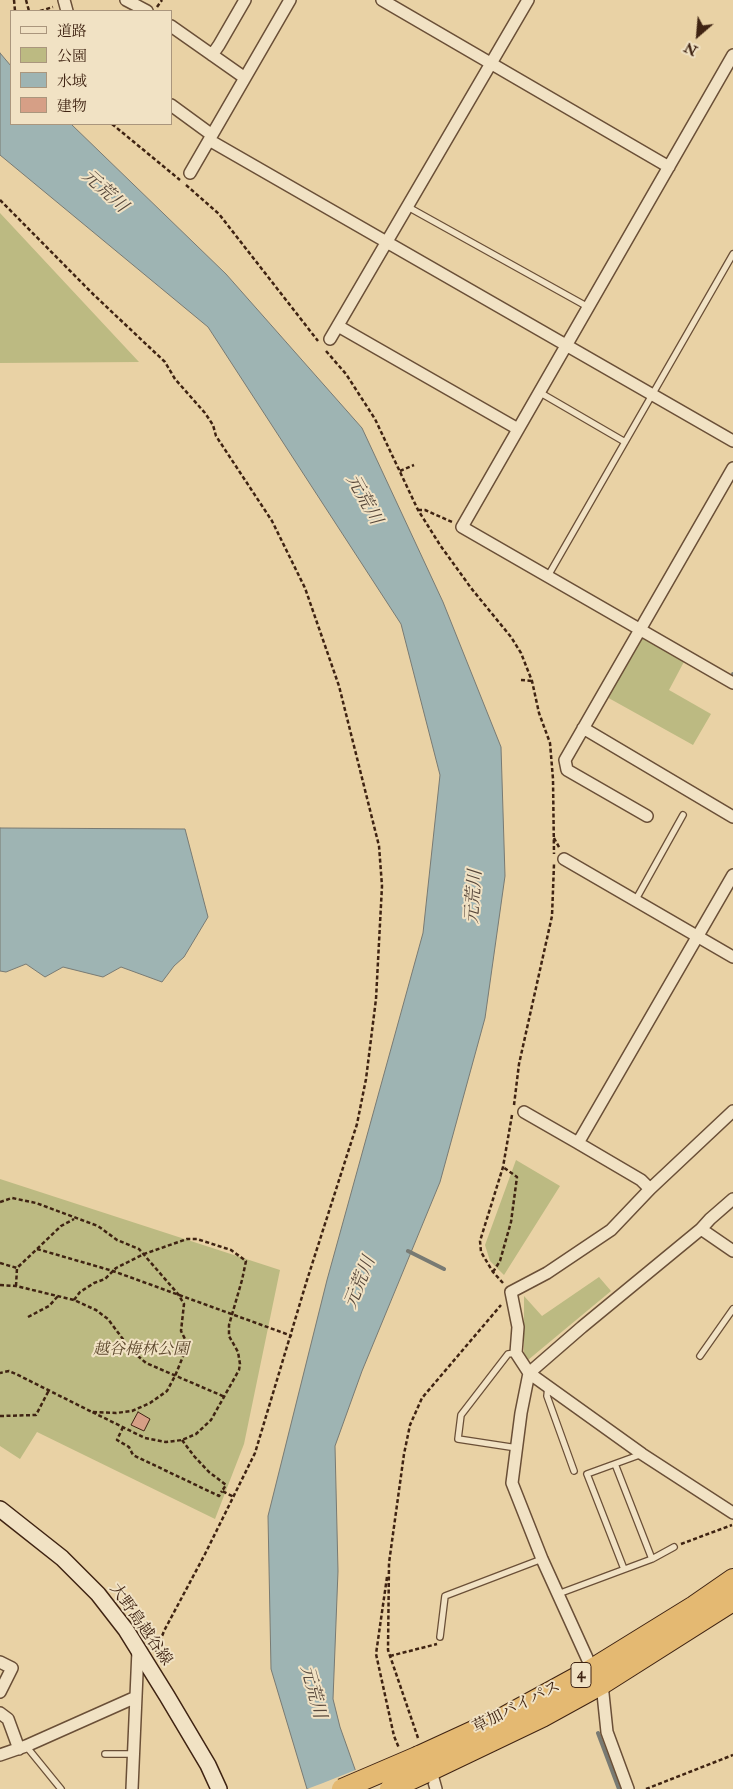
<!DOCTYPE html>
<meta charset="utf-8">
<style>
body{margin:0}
#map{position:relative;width:733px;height:1789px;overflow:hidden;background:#e9d2a5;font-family:"IM FELL Double Pica","Noto Serif JP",serif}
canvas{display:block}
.legend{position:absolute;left:10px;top:10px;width:162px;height:115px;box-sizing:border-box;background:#f1e2c4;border:1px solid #aa967d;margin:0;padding:6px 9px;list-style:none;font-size:15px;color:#3f2312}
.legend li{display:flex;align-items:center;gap:10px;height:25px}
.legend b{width:25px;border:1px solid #aa967d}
.north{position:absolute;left:673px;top:10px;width:50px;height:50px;-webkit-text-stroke:4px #f1e2c4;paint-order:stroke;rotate:207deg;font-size:14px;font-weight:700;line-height:20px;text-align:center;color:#3f2312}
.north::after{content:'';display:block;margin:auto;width:18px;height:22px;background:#3f2312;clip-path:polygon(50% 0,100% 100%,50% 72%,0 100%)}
</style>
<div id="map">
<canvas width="733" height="1789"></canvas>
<ul class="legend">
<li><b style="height:6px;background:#f1e2c4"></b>道路</li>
<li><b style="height:14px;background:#bcba82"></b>公園</li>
<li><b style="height:14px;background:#9eb4b3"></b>水域</li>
<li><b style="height:14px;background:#d69f86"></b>建物</li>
</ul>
<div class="north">N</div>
</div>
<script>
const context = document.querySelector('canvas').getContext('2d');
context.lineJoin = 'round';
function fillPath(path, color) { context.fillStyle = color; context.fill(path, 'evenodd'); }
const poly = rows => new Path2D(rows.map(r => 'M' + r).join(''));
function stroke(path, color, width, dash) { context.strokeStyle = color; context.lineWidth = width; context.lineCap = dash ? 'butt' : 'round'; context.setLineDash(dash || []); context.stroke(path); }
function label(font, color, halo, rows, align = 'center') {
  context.font = font + ' "IM FELL Double Pica","Noto Serif JP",serif'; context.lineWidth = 4; context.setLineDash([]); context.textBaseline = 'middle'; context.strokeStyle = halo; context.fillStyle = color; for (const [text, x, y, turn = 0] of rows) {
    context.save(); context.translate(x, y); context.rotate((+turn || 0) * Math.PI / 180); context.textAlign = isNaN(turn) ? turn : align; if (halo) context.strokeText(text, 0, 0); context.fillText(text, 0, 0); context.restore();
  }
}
const green = poly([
 [0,213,139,362,0,363],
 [641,633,686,658,669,690,711,714,693,745,605,696],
 [516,1160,560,1186,504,1275,490,1261,485,1245],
 [0,1179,280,1270,244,1444,215,1519,37,1432,20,1459,0,1446],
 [599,1277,611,1291,528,1360,524,1353,524,1296,542,1316]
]);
const water = poly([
 [0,53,11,66,11,124,71,124,226,274,362,428,443,602,501,747,505,876,485,1018,440,1182,362,1371,335,1446,338,1571,333,1699,340,1727,362,1789,307,1789,271,1669,268,1516,327,1280,423,933,440,775,401,624,208,327,0,155,0,53],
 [0,828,185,829,208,917,184,957,174,966,162,982,121,967,103,977,63,967,45,977,26,964,6,972,0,971,0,828]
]);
const pier = poly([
 [358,1769,365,1789,307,1789,323,1783]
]);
const stream = poly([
 [733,675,733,674],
 [408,1251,444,1269],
 [598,1733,619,1789]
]);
const building = poly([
 [138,1412,150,1419,144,1431,131,1425,138,1412]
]);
const path = poly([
 [14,0,15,11],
 [26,0,29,11],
 [157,7,162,0],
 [40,11,53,7],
 [112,124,180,180],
 [186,185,219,214,318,341],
 [0,200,94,295,165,362,175,379,205,413,213,425,216,436,272,521,305,588,339,686,379,846,382,886,376,999,366,1079,357,1124,307,1280,255,1453,205,1554,164,1631,156,1652],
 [326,351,346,374,375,419,418,510,440,545,471,588,511,637,521,653,532,681,539,713,550,743,553,779,554,854],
 [400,471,414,465],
 [418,510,425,510,452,522],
 [521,680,532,681],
 [554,838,560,849],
 [514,1105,519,1064,552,916,554,864],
 [0,1202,12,1198,36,1203,98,1226,117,1240,139,1249,178,1294,184,1304,181,1331,186,1341,186,1349,175,1376,167,1391,150,1403,132,1411,116,1413,92,1412,16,1374,9,1371,0,1373],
 [37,1249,113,1271,292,1336],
 [0,1263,17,1268,61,1226,74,1219],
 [493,1272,500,1261,511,1222,517,1177,503,1167],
 [503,1283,493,1272,481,1252,480,1241,503,1167,512,1115],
 [0,1285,16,1286,74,1300,96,1310,108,1319,131,1350,146,1363,225,1397],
 [16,1286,17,1268],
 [74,1300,80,1292,94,1283,105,1279,116,1268,144,1254,187,1239,197,1239,231,1250,246,1261,242,1280,229,1325,229,1336,238,1352,240,1364,239,1370,211,1420,196,1434,182,1440,166,1442,145,1438,92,1412],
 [28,1317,49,1306,58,1296],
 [0,1416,36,1415,49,1390],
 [123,1427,117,1440,129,1447,133,1455,219,1496,222,1491],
 [182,1440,194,1456,209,1472,226,1485,222,1491,234,1497],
 [681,1544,732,1525],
 [387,1577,376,1654,394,1736,399,1748],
 [390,1656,437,1644],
 [418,1738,388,1650,389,1563,404,1454,410,1425,422,1398,501,1305],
 [646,1789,733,1755]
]);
const lane = poly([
 [408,207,588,307],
 [539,392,625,442],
 [548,576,733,254],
 [635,901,683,815],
 [516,1353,508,1354,461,1415,458,1439,517,1448],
 [700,1356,733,1309],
 [548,1387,547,1396,574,1471],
 [615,1464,652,1559],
 [624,1569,587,1474,642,1454],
 [558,1594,652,1559,674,1547],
 [440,1637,445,1596,542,1559],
 [26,1746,61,1789],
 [105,1754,133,1754]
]);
const street = poly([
 [64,0,67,11],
 [126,0,147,11],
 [382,0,669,167],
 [171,26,245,78],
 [212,55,219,45,245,0],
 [733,55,462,527,733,683],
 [171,105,212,135],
 [209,140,733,441],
 [190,173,290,0],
 [338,326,518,429],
 [330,339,528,0],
 [583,728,733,817],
 [647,816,567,770,565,760,733,468],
 [564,859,733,957],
 [733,1111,650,1189,611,1230,547,1273,511,1292,518,1327,516,1353,529,1373,642,1454,733,1513],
 [524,1112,578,1143],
 [650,1189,641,1180,578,1143,733,875],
 [701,1229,733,1251],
 [0,1662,12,1668,0,1692],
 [592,1669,542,1559,512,1483,521,1413,529,1373,582,1327,701,1229,710,1219,733,1199],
 [602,1684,607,1732,628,1789],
 [0,1713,8,1719,19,1749],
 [0,1755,26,1746,136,1697],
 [431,1771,436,1789],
 [132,1789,138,1650]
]);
const secondary = poly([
 [0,1509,62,1558,98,1594,126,1630,167,1696,208,1765,219,1789]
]);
const highway = poly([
 [419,1756,506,1716,592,1669,694,1606,733,1579],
 [425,1773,542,1717,602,1684,733,1601]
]);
const highwayBridge = poly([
 [342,1789,419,1756],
 [390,1789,425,1773]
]);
const shields = [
 [581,1675,20]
];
const shieldNames = [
 ["4",581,1675]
];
const parkNames = [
 ["越谷梅林公園",141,1351]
];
const streetNames = [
 ["大野島越谷線",140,1625,55],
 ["草加バイパス",517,1708,-27]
];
const waterNames = [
 ["元荒川",104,192,42],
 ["元荒川",363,500,61],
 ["元荒川",475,897,-86],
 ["元荒川",361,1283,-68],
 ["元荒川",312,1692,75]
];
fillPath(green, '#bcba82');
fillPath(water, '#9eb4b3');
stroke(water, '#787a73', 1);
fillPath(pier, '#e9d2a5');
stroke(stream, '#787a73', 4);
fillPath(building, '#d69f86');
stroke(building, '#3f2312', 1);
stroke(lane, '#6a4f37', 8);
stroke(street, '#6a4f37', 14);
stroke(secondary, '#3f2312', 18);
stroke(highway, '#3f2312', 22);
stroke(path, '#3f2312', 2.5, [4, 2.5]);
stroke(lane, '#f1e2c4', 5.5);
stroke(street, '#f1e2c4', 11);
stroke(secondary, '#f1e2c4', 15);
stroke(highway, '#e4b972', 20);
stroke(highwayBridge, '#3f2312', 22, []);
stroke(highwayBridge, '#e4b972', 20);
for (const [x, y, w] of shields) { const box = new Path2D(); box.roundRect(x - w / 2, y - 12.5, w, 25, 4); context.fillStyle = '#f1e2c4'; context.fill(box); stroke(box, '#3f2312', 1); }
label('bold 15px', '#3f2312', null, shieldNames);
label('italic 16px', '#5e492e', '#f1e2c4', parkNames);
label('16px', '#3f2312', '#f1e2c4', streetNames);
label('italic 18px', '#57473a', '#f1e2c4', waterNames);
</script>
